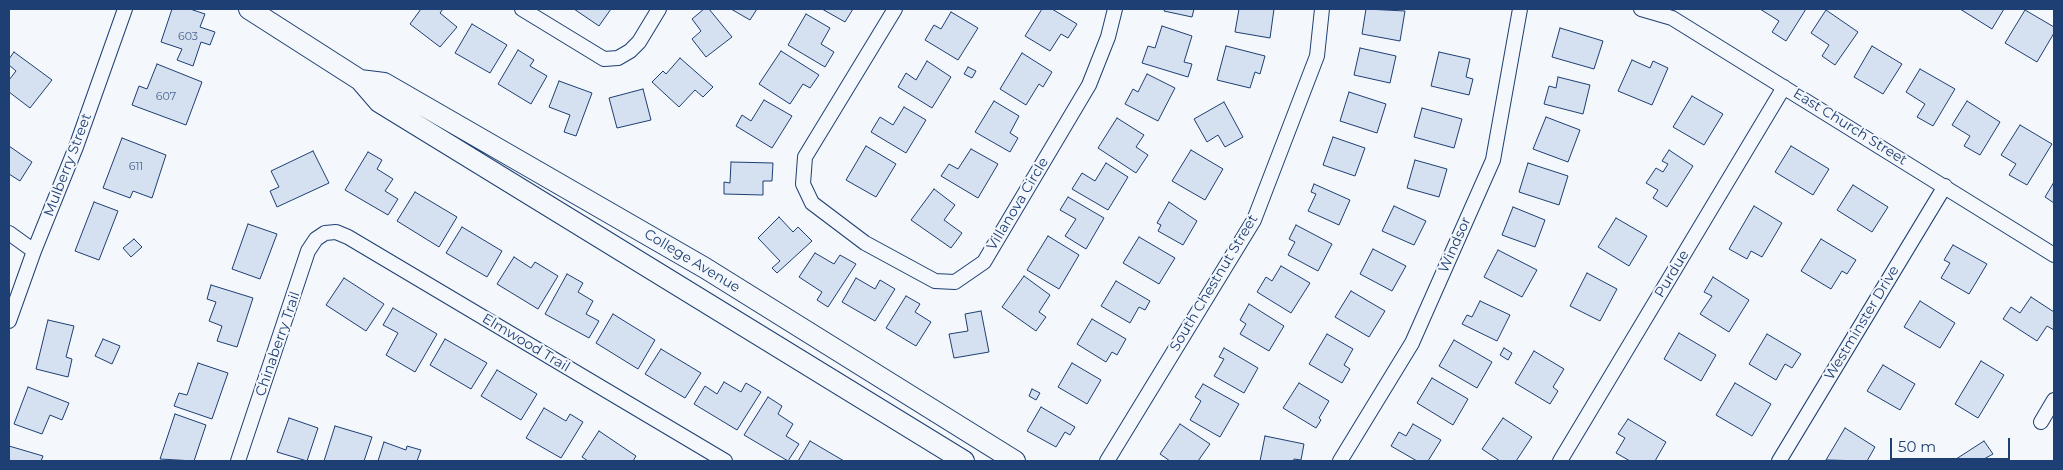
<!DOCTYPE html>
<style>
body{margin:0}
#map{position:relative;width:2063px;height:470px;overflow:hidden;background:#f4f7fb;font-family:Montserrat,sans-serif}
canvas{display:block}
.frame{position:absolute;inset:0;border:10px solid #1d3f73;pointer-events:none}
.scale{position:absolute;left:1890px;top:438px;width:120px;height:22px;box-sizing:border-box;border:2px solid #1d3f73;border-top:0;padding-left:6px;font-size:15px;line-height:18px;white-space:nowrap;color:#1d3f73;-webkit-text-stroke:4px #f4f7fb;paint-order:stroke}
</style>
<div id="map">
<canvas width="2063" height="470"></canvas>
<div class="frame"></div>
<div class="scale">50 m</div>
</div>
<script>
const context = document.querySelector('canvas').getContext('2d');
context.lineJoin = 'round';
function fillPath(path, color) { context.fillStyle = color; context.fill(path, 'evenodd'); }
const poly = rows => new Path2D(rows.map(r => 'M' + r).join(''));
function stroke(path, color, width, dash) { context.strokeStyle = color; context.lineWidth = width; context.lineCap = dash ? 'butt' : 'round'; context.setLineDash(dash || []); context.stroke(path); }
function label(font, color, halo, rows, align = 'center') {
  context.font = font + ' Montserrat,sans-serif'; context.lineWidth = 4; context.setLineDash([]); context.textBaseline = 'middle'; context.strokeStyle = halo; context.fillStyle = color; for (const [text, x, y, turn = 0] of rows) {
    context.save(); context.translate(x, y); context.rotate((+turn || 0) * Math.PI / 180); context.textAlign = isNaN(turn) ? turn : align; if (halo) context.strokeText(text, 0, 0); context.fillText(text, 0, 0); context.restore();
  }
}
const building = poly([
 [172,9,190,9,205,14,200,27,215,32,210,45,201,42,193,66,177,60,182,49,161,42,172,9],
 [421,9,443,9,440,13,457,27,440,47,410,24,421,9],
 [574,9,611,9,599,26,574,9],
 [704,9,709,9,732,37,706,57,692,39,701,31,692,19,704,9],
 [731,9,757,9,750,20,731,9],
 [822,9,853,9,845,22,822,9],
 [1042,9,1052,9,1077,24,1068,38,1061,34,1050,51,1025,36,1042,9],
 [1165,9,1194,9,1192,17,1164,11,1165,9],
 [1239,9,1274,9,1270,38,1235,32,1239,9],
 [1366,9,1405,11,1400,41,1362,34,1366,9],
 [1760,9,1806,9,1786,41,1772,32,1779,21,1760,9],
 [1960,9,2004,9,1992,29,1960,9],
 [1826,10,1858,32,1835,65,1822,56,1829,45,1811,33,1826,10],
 [2025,10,2054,27,2054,33,2037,62,2005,43,2025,10],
 [951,12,978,28,958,60,925,40,934,25,941,29,951,12],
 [806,14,830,28,821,44,834,52,825,67,788,45,806,14],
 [472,24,507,45,490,73,455,53,472,24],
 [1162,26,1192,36,1184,62,1192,64,1188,77,1142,63,1148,46,1155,48,1162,26],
 [1560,28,1603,41,1594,69,1552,57,1560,28],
 [1226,46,1265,56,1260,74,1255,72,1250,88,1217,80,1226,46],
 [1872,46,1902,64,1883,94,1854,77,1872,46],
 [1360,48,1396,56,1390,83,1354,75,1360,48],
 [518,50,534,60,530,66,547,76,531,104,498,84,518,50],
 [781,51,819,75,810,88,803,84,790,104,759,84,781,51],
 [14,52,52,80,30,108,9,92,9,80,16,71,9,65,9,59,14,52],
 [1439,52,1470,59,1466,77,1473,79,1469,95,1431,86,1439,52],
 [1022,53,1052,72,1043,87,1039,84,1026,105,1000,89,1022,53],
 [680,58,713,87,703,97,695,90,679,107,652,82,663,71,666,74,680,58],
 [1632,60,1650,68,1653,61,1668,68,1652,105,1618,91,1632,60],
 [927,61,951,77,932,108,898,87,906,73,916,80,927,61],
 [157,64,202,82,186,125,132,105,139,86,147,89,157,64],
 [968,67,976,71,972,78,964,74,968,67],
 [1920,69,1955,89,1933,126,1917,117,1925,104,1906,92,1920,69],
 [1147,74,1175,88,1158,121,1125,104,1133,89,1138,92,1147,74],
 [1558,77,1590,85,1583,114,1544,104,1549,86,1556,88,1558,77],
 [559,81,592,93,576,136,564,132,570,115,549,107,559,81],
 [643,89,651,120,617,128,609,98,643,89],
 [1349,92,1386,104,1377,133,1340,121,1349,92],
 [1692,96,1723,114,1704,145,1673,127,1692,96],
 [764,100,792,116,772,148,736,126,742,115,751,121,764,100],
 [994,101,1019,116,1010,133,1018,138,1010,152,975,132,994,101],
 [1967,101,2000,122,1980,155,1964,146,1970,136,1952,125,1967,101],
 [1224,102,1243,137,1225,147,1218,135,1207,142,1194,119,1224,102],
 [904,107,926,120,906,153,871,132,880,117,893,125,904,107],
 [1422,108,1462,119,1454,148,1414,137,1422,108],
 [1546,117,1580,130,1568,162,1533,149,1546,117],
 [1117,118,1144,135,1136,147,1148,155,1136,173,1098,148,1117,118],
 [2020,125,2052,144,2027,185,2009,175,2016,164,2001,155,2020,125],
 [1333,137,1365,148,1355,176,1323,165,1333,137],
 [122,138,166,155,152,198,133,191,130,198,103,188,122,138],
 [9,146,32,162,20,181,9,174,9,146],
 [866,146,896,164,876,197,846,180,866,146],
 [1791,146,1829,169,1813,195,1775,172,1791,146],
 [971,149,998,164,978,198,941,176,949,164,958,169,971,149],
 [1191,150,1223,169,1205,200,1172,181,1191,150],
 [1669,150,1693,166,1667,207,1653,198,1658,190,1646,183,1656,168,1663,172,1668,164,1662,161,1669,150],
 [313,151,329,183,277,207,270,191,279,187,271,171,313,151],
 [368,152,382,160,377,169,393,179,385,191,398,199,388,215,345,190,368,152],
 [1415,160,1447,169,1439,197,1407,188,1415,160],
 [731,162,773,163,772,181,763,181,763,195,724,194,724,182,730,183,731,162],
 [1106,163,1128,177,1108,210,1072,189,1082,173,1095,181,1106,163],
 [1528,163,1568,176,1559,205,1519,192,1528,163],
 [2054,182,2054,203,2045,197,2054,182],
 [1314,184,1350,200,1339,225,1308,211,1316,194,1311,192,1314,184],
 [1853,185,1888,207,1872,232,1837,210,1853,185],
 [934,189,955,205,944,220,962,233,951,248,911,220,934,189],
 [415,192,457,217,439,247,397,221,415,192],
 [1068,197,1104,218,1086,249,1065,236,1076,219,1060,210,1068,197],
 [94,202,118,211,99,260,75,251,94,202],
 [1169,202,1197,221,1183,245,1158,231,1161,225,1157,223,1169,202],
 [1394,206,1426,221,1414,245,1382,231,1394,206],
 [1754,206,1782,223,1762,257,1751,251,1747,259,1729,249,1754,206],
 [1513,207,1545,220,1535,247,1502,235,1513,207],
 [779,217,793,232,798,227,812,241,777,273,772,268,780,261,758,238,779,217],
 [1616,218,1647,236,1629,266,1598,247,1616,218],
 [248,224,277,234,260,279,232,269,248,224],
 [1296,225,1332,244,1318,271,1288,255,1295,242,1289,239,1296,225],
 [462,227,502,251,487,277,446,253,462,227],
 [1048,236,1079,255,1059,289,1027,270,1048,236],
 [1139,237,1175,258,1159,284,1123,263,1139,237],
 [134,239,142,247,131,257,123,248,134,239],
 [1821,239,1856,260,1847,274,1842,271,1831,289,1801,271,1821,239],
 [1953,245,1987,264,1969,294,1941,278,1950,263,1944,260,1953,245],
 [1373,249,1406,266,1392,291,1360,274,1373,249],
 [1498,250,1537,270,1522,297,1484,277,1498,250],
 [815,253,834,264,840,255,856,264,828,307,817,300,822,292,799,277,815,253],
 [514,257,531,268,535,262,558,276,538,309,497,284,514,257],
 [1281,266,1310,283,1291,313,1257,292,1266,277,1272,281,1281,266],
 [1587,273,1617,289,1600,321,1570,306,1587,273],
 [567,274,583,283,578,292,593,301,586,314,599,321,589,338,545,314,567,274],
 [1024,276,1050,295,1039,312,1046,317,1036,331,1002,307,1024,276],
 [1713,277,1749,300,1729,332,1700,314,1712,296,1704,292,1713,277],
 [344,278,384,304,366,331,326,305,344,278],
 [856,278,875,289,880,280,895,289,875,321,842,302,856,278],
 [1116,281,1150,301,1145,310,1139,307,1130,323,1101,306,1116,281],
 [211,285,253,298,237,347,217,341,222,326,209,321,216,302,207,299,211,285],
 [1351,291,1385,311,1369,337,1335,317,1351,291],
 [906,296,920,304,915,312,931,322,916,346,886,328,906,296],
 [2031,297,2054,312,2054,330,2047,326,2037,341,2003,319,2011,307,2020,313,2031,297],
 [1480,301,1510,315,1497,341,1462,324,1467,315,1472,317,1480,301],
 [1920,301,1955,323,1940,348,1904,327,1920,301],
 [1249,304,1284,326,1269,351,1240,334,1246,324,1240,320,1249,304],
 [393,308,437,334,415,372,386,355,398,333,383,325,393,308],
 [981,311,989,352,954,358,949,334,968,331,965,314,981,311],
 [613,314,655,340,638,369,596,343,613,314],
 [1092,319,1126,339,1117,355,1112,352,1106,362,1077,344,1092,319],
 [48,320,74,326,66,357,72,359,68,377,36,369,48,320],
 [1679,333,1716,355,1701,381,1664,359,1679,333],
 [1327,334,1353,349,1344,365,1350,369,1342,383,1309,364,1327,334],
 [1767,334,1801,354,1792,368,1785,364,1776,380,1749,364,1767,334],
 [103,339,120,346,112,364,95,356,103,339],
 [445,339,487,363,471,389,430,365,445,339],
 [1454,340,1492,362,1477,388,1439,366,1454,340],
 [1224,348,1258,368,1244,393,1214,376,1224,359,1219,357,1224,348],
 [1504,348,1512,353,1508,360,1500,355,1504,348],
 [661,349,701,373,685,398,645,374,661,349],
 [1534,351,1564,369,1553,387,1558,391,1550,404,1515,383,1534,351],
 [1981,361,2004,375,1978,418,1955,404,1981,361],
 [198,363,228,373,212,419,174,406,179,393,187,395,198,363],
 [1072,363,1101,380,1087,404,1058,387,1072,363],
 [1883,365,1915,384,1900,410,1867,391,1883,365],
 [497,370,537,394,521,420,481,396,497,370],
 [1432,378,1468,399,1453,425,1417,403,1432,378],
 [724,382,741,392,746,383,761,392,737,430,694,404,705,386,717,394,724,382],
 [1299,383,1329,401,1319,418,1321,420,1316,428,1283,408,1299,383],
 [1735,383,1771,404,1752,436,1716,415,1735,383],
 [1203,384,1239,404,1220,437,1190,420,1201,401,1195,397,1203,384],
 [28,387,69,403,62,420,50,415,42,434,14,424,28,387],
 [1032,389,1040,393,1036,400,1029,396,1032,389],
 [768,397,782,406,778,414,793,424,786,436,799,444,788,461,744,435,768,397],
 [1041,407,1075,427,1070,435,1065,432,1056,447,1027,431,1041,407],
 [544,408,566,421,570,414,583,422,561,458,526,438,544,408],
 [175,414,206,425,194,461,160,459,175,414],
 [289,418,318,428,307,461,277,452,289,418],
 [1503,418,1532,437,1516,461,1500,461,1482,449,1503,418],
 [1628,419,1666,442,1655,461,1630,461,1616,453,1625,438,1618,434,1628,419],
 [1180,424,1210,444,1198,461,1170,461,1160,454,1180,424],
 [1413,424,1441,440,1428,461,1417,461,1391,446,1399,432,1406,436,1413,424],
 [335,426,372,437,364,461,324,461,335,426],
 [1845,428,1875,447,1867,461,1826,460,1845,428],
 [599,431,636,456,633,461,588,461,582,457,599,431],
 [1265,436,1304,444,1301,460,1294,459,1293,461,1260,461,1265,436],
 [810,441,844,461,798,461,810,441],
 [1984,441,1993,454,1984,459,1986,461,1953,461,1984,441],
 [384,442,406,450,407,446,421,450,417,461,378,461,384,442],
 [9,446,43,456,41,461,9,461,9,446]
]);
const minor = poly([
 [522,9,604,59,618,58,630,51,639,42,659,9],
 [895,9,805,157,803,184,812,203,865,243,935,281,955,282,984,262,1089,85,1108,37,1115,9],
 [1641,9,1672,18,2054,255],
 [9,233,34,251],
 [9,321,34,251,76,147,125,9],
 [2041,422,2054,400],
 [238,461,308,251,316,239,325,233,336,232,348,237,725,461],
 [1107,461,1254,220,1317,56,1322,9],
 [1340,461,1412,343,1493,160,1520,9],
 [1560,461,1784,87],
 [1779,461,1945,186]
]);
const secondary = poly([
 [249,9,360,80,379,102,964,461],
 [360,80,384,83,705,268,1015,461]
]);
const numberNames = [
 ["603",188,37],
 ["607",166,97],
 ["611",136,167]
];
const streetNames = [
 ["East Church Street",1850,127,32],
 ["Mulberry Street",68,165,-69],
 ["Villanova Circle",1018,204,-59],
 ["Windsor",1455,245,-66],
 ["College Avenue",692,261,31],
 ["Purdue",1672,274,-59],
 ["South Chestnut Street",1214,283,-59],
 ["Westminster Drive",1862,323,-59],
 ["Elmwood Trail",526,343,31],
 ["Chinaberry Trail",278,344,-71]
];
fillPath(building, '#d5e0f0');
stroke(building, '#1d3f73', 1);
stroke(minor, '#1d3f73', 16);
stroke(secondary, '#1d3f73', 22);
stroke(minor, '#f4f7fb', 14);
stroke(secondary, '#f4f7fb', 20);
label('11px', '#4b6792', null, numberNames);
label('14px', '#1d3f73', '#f4f7fb', streetNames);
</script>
